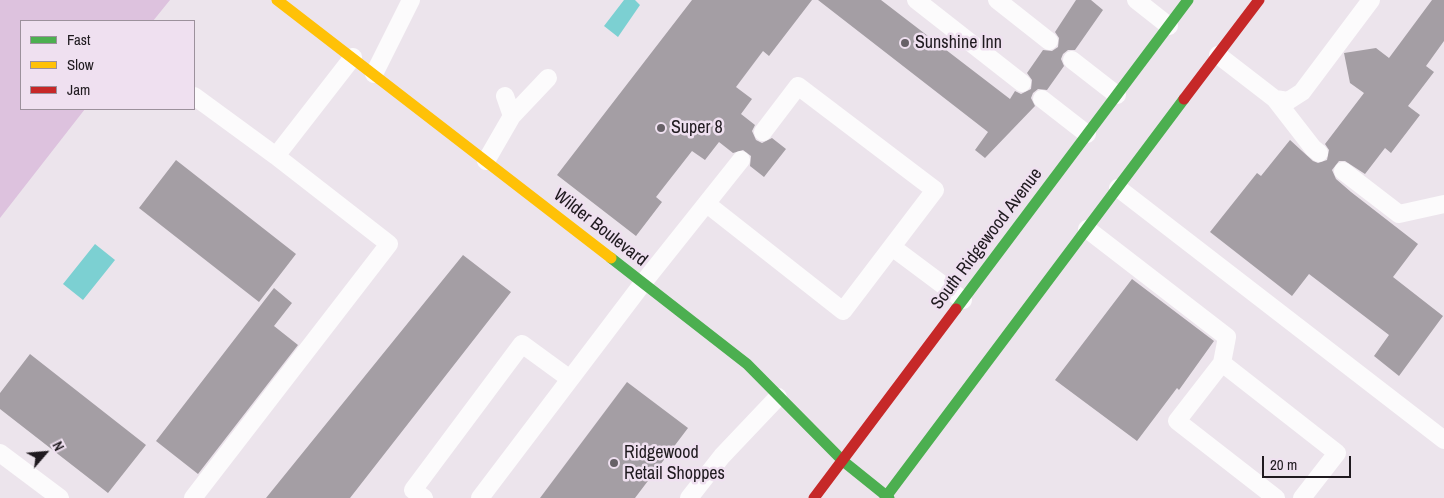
<!DOCTYPE html>
<style>
body{margin:0}
#map{position:relative;width:1444px;height:498px;overflow:hidden;background:#ece4ec;font-family:"Archivo Narrow",sans-serif}
canvas{display:block}
.legend{position:absolute;left:20px;top:20px;width:175px;height:90px;box-sizing:border-box;background:#efe0f0;border:1px solid #9c919c;margin:0;padding:6px 9px;list-style:none;font-size:15px;color:#1f1a1f}
.legend li{display:flex;align-items:center;gap:10px;height:25px}
.legend b{width:25px;border:1px solid #9c919c}
.north{position:absolute;left:20px;top:428px;width:50px;height:50px;-webkit-text-stroke:4px #efe0f0;paint-order:stroke;rotate:63deg;font-size:14px;font-weight:700;line-height:20px;text-align:center;color:#1f1a1f}
.north::after{content:'';display:block;margin:auto;width:18px;height:22px;background:#1f1a1f;clip-path:polygon(50% 0,100% 100%,50% 72%,0 100%)}
.scale{position:absolute;left:1262px;top:456px;width:89px;height:22px;box-sizing:border-box;border:2px solid #1f1a1f;border-top:0;padding-left:6px;font-size:15px;line-height:18px;white-space:nowrap;color:#1f1a1f;-webkit-text-stroke:4px #efe0f0;paint-order:stroke}
</style>
<div id="map">
<canvas width="1444" height="498"></canvas>
<ul class="legend">
<li><b style="height:6px;background:#4caf50"></b>Fast</li>
<li><b style="height:6px;background:#ffc107"></b>Slow</li>
<li><b style="height:6px;background:#c62828"></b>Jam</li>
</ul>
<div class="north">N</div>
<div class="scale">20 m</div>
</div>
<script>
const context = document.querySelector('canvas').getContext('2d');
context.lineJoin = 'round';
function fillPath(path, color) { context.fillStyle = color; context.fill(path, 'evenodd'); }
const poly = rows => new Path2D(rows.map(r => 'M' + r).join(''));
function stroke(path, color, width, dash) { context.strokeStyle = color; context.lineWidth = width; context.lineCap = dash ? 'butt' : 'round'; context.setLineDash(dash || []); context.stroke(path); }
function label(font, color, halo, rows, align = 'center') {
  context.font = font + ' "Archivo Narrow",sans-serif'; context.lineWidth = 5; context.setLineDash([]); context.textBaseline = 'middle'; context.strokeStyle = halo; context.fillStyle = color; for (const [text, x, y, turn = 0] of rows) {
    context.save(); context.translate(x, y); context.rotate((+turn || 0) * Math.PI / 180); context.textAlign = isNaN(turn) ? turn : align; if (halo) context.strokeText(text, 0, 0); context.fillText(text, 0, 0); context.restore();
  }
}
const green = poly([
 [0,0,170,0,153,21,21,21,21,109,85,109,0,218]
]);
const water = poly([
 [624,0,635,0,640,5,618,37,604,26],
 [95,244,115,260,83,300,63,284]
]);
const building = poly([
 [692,0,812,0,769,56,763,51,736,87,752,99,741,114,755,125,752,131,756,140,762,143,772,138,786,149,764,177,750,166,751,156,743,150,733,153,719,142,705,160,692,151,656,197,662,202,636,236,557,175],
 [818,0,881,0,1010,99,1015,91,1021,94,1031,89,1032,80,1027,73,1043,50,1052,51,1058,47,1059,38,1055,32,1076,0,1091,0,1103,10,1075,50,1068,50,1063,54,1061,59,1064,66,1047,90,1038,89,1033,93,1031,98,1035,106,985,158,975,150,988,132],
 [1432,0,1444,0,1444,41,1426,66,1434,72,1408,106,1420,115,1391,153,1385,148,1365,174,1345,161,1339,161,1332,170,1336,179,1351,192,1418,244,1393,277,1443,316,1399,376,1374,356,1389,335,1309,274,1292,296,1210,232,1257,173,1261,176,1290,140,1313,161,1318,163,1327,160,1329,150,1325,144,1364,93,1350,83,1344,53,1376,48,1389,58],
 [176,160,296,254,259,302,139,208],
 [463,255,511,292,350,498,266,498],
 [1132,279,1214,341,1179,390,1177,388,1137,441,1055,380],
 [274,288,292,303,274,326,298,345,198,474,156,441],
 [30,354,146,445,108,493,0,409,0,393],
 [627,382,688,428,635,498,540,498]
]);
const lane = poly([
 [916,0,1022,83],
 [997,0,1049,41],
 [1136,0,1169,26],
 [1218,55,1275,99,1288,101,1302,92,1371,0],
 [1072,60,1117,95],
 [374,74,411,0],
 [194,96,276,156],
 [505,96,512,116],
 [1042,99,1087,134],
 [1275,99,1313,148,1319,153],
 [486,161,512,116,548,78],
 [1343,171,1399,214,1444,204],
 [1118,188,1444,440],
 [707,204,843,311,935,190,798,86,763,132],
 [1087,229,1227,337,1222,363,1177,421,1276,498],
 [892,247,963,300],
 [1222,363,1337,453,1302,498],
 [0,453,60,498],
 [193,498,389,244,276,156,353,57],
 [424,498,413,490,522,344,570,379],
 [480,498,643,283,741,160],
 [689,498,722,456,778,397]
]);
const fast = poly([
 [611,258,747,364,843,461,889,498],
 [956,309,1188,0],
 [885,498,1184,99]
]);
const slow = poly([
 [277,0,611,258]
]);
const jam = poly([
 [1184,99,1259,0],
 [814,498,956,309]
]);
const markers = [
 [905,43,5,"#676167"],
 [661,128,5,"#676167"],
 [614,463,5,"#676167"]
];
const poiNames = [
 ["Sunshine Inn",915,43],
 ["Super 8",671,128],
 ["Ridgewood",624,453],
 ["Retail Shoppes",624,474]
];
const streetNames = [
 ["Wilder Boulevard",600,228,38],
 ["South Ridgewood Avenue",987,239,-53]
];
fillPath(green, '#ddc2de');
fillPath(water, '#7cd0d2');
fillPath(building, '#a49ea4');
stroke(lane, '#fcfbfc', 18);
stroke(fast, '#4caf50', 11);
stroke(slow, '#ffc107', 11);
stroke(jam, '#c62828', 11);
for (const [x, y, r, color] of markers) { const dot = new Path2D(); dot.arc(x, y, r, 0, 2 * Math.PI); context.fillStyle = color; context.fill(dot); stroke(dot, '#efe0f0', 2); }
label('18px', '#1f1a1f', '#efe0f0', poiNames, 'left');
label('18px', '#1f1a1f', '#efe0f0', streetNames);
</script>
